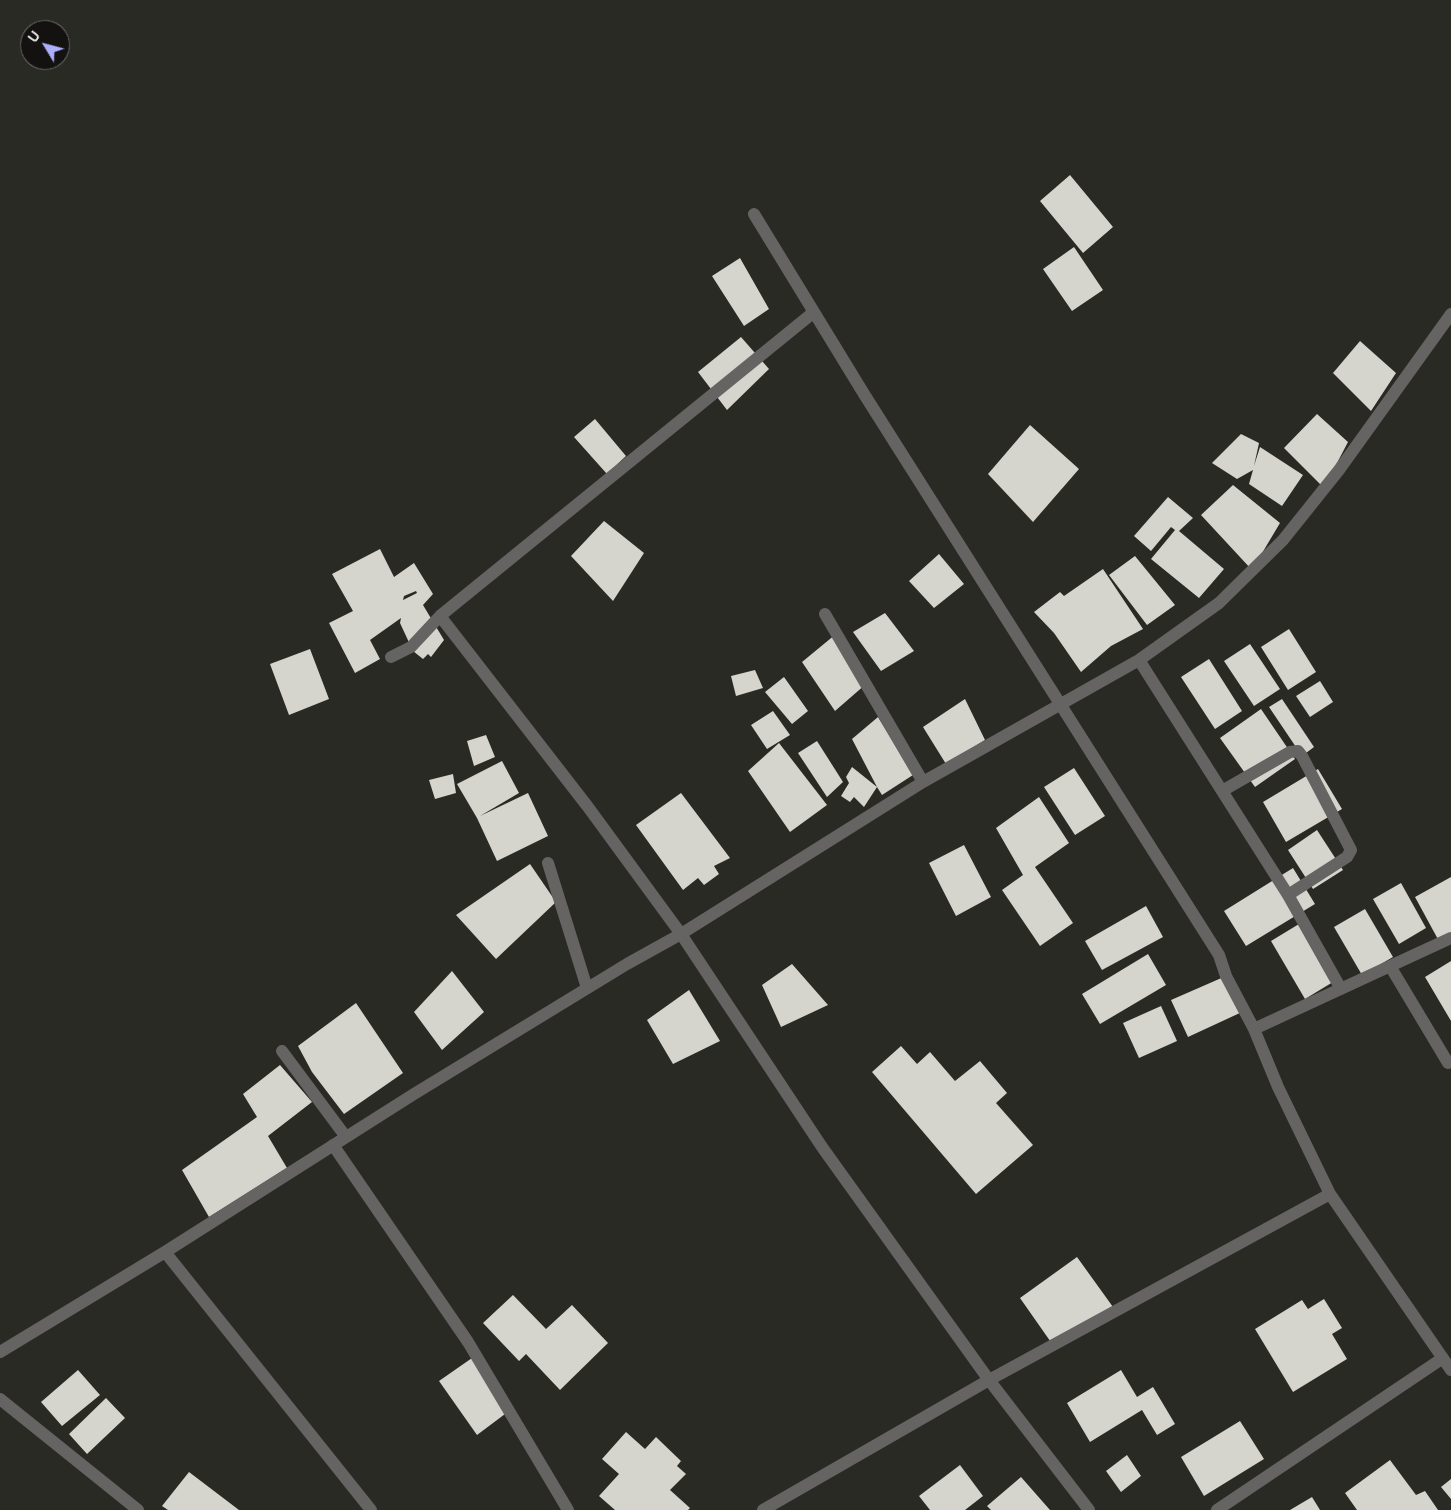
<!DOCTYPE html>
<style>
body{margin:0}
#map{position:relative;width:1451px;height:1510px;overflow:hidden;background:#2a2a24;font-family:Cabin,sans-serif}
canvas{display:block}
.north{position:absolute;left:20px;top:20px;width:50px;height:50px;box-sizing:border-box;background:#131210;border:1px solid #6c6b68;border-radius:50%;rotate:307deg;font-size:14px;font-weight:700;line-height:20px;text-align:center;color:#f1f0ed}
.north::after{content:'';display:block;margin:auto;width:18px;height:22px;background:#adaffb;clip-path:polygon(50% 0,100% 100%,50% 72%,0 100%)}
</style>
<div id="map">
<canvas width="1451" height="1510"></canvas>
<div class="north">U</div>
</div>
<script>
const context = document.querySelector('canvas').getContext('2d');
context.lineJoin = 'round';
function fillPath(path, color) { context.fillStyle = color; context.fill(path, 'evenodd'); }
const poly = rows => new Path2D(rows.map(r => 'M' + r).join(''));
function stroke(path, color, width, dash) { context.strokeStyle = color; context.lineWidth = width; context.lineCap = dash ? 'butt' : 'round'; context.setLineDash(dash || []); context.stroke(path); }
const building = poly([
 [1070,175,1113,227,1083,253,1040,201],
 [1074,247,1103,290,1072,311,1043,269],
 [740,258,769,309,744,326,712,276],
 [741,337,769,369,727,410,698,372],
 [1360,341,1396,373,1371,411,1333,373],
 [1317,414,1348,442,1324,488,1284,448],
 [595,419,626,456,607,474,574,437],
 [1030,425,1079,469,1033,522,988,474],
 [1241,434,1259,443,1254,466,1260,447,1303,475,1282,506,1249,484,1253,470,1237,479,1212,463],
 [1233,485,1280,523,1252,570,1201,515],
 [1168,497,1193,518,1179,531,1224,569,1199,598,1151,559,1175,530,1171,527,1151,551,1134,536],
 [604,521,644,553,613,601,571,556],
 [380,549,394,577,414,563,433,594,423,605,444,640,431,657,428,654,423,659,413,651,400,623,401,618,370,640,380,659,355,673,329,623,353,611,332,574],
 [416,591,417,593,403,600,404,596],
 [939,554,964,584,934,608,909,581],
 [1135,556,1175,605,1147,625,1109,575],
 [1103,569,1143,629,1111,646,1081,672,1054,633,1034,612,1060,592,1064,596],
 [885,613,914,651,881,671,853,632],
 [1289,629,1316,672,1288,690,1261,647],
 [836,634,866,684,835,711,802,662],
 [1250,644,1280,689,1254,706,1224,661],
 [310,649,329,699,289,715,270,664],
 [1209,659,1242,711,1215,729,1181,677],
 [755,670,763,688,736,696,731,676],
 [784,677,808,711,792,724,765,692],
 [1320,681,1333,702,1310,717,1296,696],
 [965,699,985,740,946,764,923,727],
 [1282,699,1314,747,1302,756,1269,707],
 [1261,709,1295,759,1255,787,1220,738],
 [773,711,790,735,767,749,751,725],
 [878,717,913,775,882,795,877,787,864,807,854,797,850,802,841,796,849,783,846,777,852,767,877,787,852,739],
 [486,735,495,757,474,766,467,741],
 [817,741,843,782,827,797,798,753],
 [779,743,827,805,790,832,748,771],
 [502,761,519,793,480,816,528,793,548,836,497,861,477,818,457,784],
 [1074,768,1105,816,1075,835,1044,787],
 [1318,769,1342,809,1286,842,1263,802],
 [453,774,456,793,435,799,429,780],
 [681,793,730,858,714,866,719,874,704,885,698,878,683,890,636,825],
 [1039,797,1069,843,1035,867,1073,923,1040,946,1002,890,1023,875,996,828],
 [1317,830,1343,870,1313,889,1288,850],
 [964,845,991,897,956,916,929,863],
 [530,864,556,902,496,959,456,915],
 [1293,868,1315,904,1246,946,1224,911],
 [1451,877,1451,937,1440,943,1415,897],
 [1401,883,1426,928,1399,944,1373,899],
 [1146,906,1163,937,1102,970,1085,941],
 [1365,909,1393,957,1362,975,1334,927],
 [1299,924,1333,982,1305,999,1271,941],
 [1148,954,1166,985,1100,1024,1082,994],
 [1451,961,1451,1021,1425,977],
 [792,964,828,1005,781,1027,762,985],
 [452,971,484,1012,442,1050,414,1012],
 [1226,976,1242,1012,1188,1037,1171,1000],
 [689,990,720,1041,673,1064,647,1020],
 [356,1003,403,1073,344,1114,312,1072,298,1046],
 [1161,1006,1177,1041,1139,1058,1123,1023],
 [901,1046,917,1064,930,1052,955,1081,980,1061,1007,1093,996,1103,1033,1145,976,1194,872,1072],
 [280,1065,312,1102,268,1136,287,1168,209,1217,182,1170,257,1117,243,1094],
 [1077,1257,1113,1307,1055,1348,1020,1298],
 [513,1295,546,1329,572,1305,608,1343,560,1390,526,1354,519,1361,483,1323],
 [1324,1299,1342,1328,1332,1334,1347,1359,1293,1392,1255,1329,1302,1300,1308,1309],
 [472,1358,509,1411,477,1435,439,1381],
 [78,1370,100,1395,62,1426,41,1402],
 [1121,1370,1137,1397,1153,1387,1175,1424,1157,1435,1142,1410,1090,1442,1067,1403],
 [106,1398,125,1418,87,1454,69,1434],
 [1240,1421,1264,1459,1204,1496,1181,1457],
 [626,1432,645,1449,656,1437,681,1461,677,1466,686,1474,670,1490,690,1508,688,1510,615,1510,599,1496,619,1474,602,1459],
 [1127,1455,1141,1476,1121,1492,1106,1471],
 [1390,1460,1416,1495,1425,1491,1438,1510,1357,1510,1345,1493],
 [960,1465,983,1496,965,1510,930,1510,919,1496],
 [189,1472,239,1510,168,1510,162,1506],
 [1021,1477,1050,1510,991,1510,987,1506],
 [1451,1479,1451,1499,1441,1487],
 [1312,1497,1320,1510,1290,1510]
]);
const street = poly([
 [754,214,864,394,1219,955,1226,976,1254,1029,1278,1087,1330,1194,1451,1370],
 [825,614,923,782],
 [440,616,588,807,681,934,822,1147,989,1380,1089,1510],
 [391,657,411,647,440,616,814,312],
 [1139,660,1288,895,1341,989],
 [1222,791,1290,752,1298,751,1302,756,1351,850,1347,857,1288,895],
 [548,863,587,988],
 [1390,966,1448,1063],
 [1254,1029,1451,938],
 [282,1051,346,1137],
 [333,1145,468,1342,568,1510],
 [165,1252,371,1510],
 [0,1352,165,1252,414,1094,627,964,681,934,923,782,1139,660,1219,603,1283,540,1339,470,1451,314],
 [0,1399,138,1510],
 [763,1510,989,1380,1330,1194],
 [1217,1510,1443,1358]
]);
fillPath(building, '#d5d4cd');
stroke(street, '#656462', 12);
</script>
